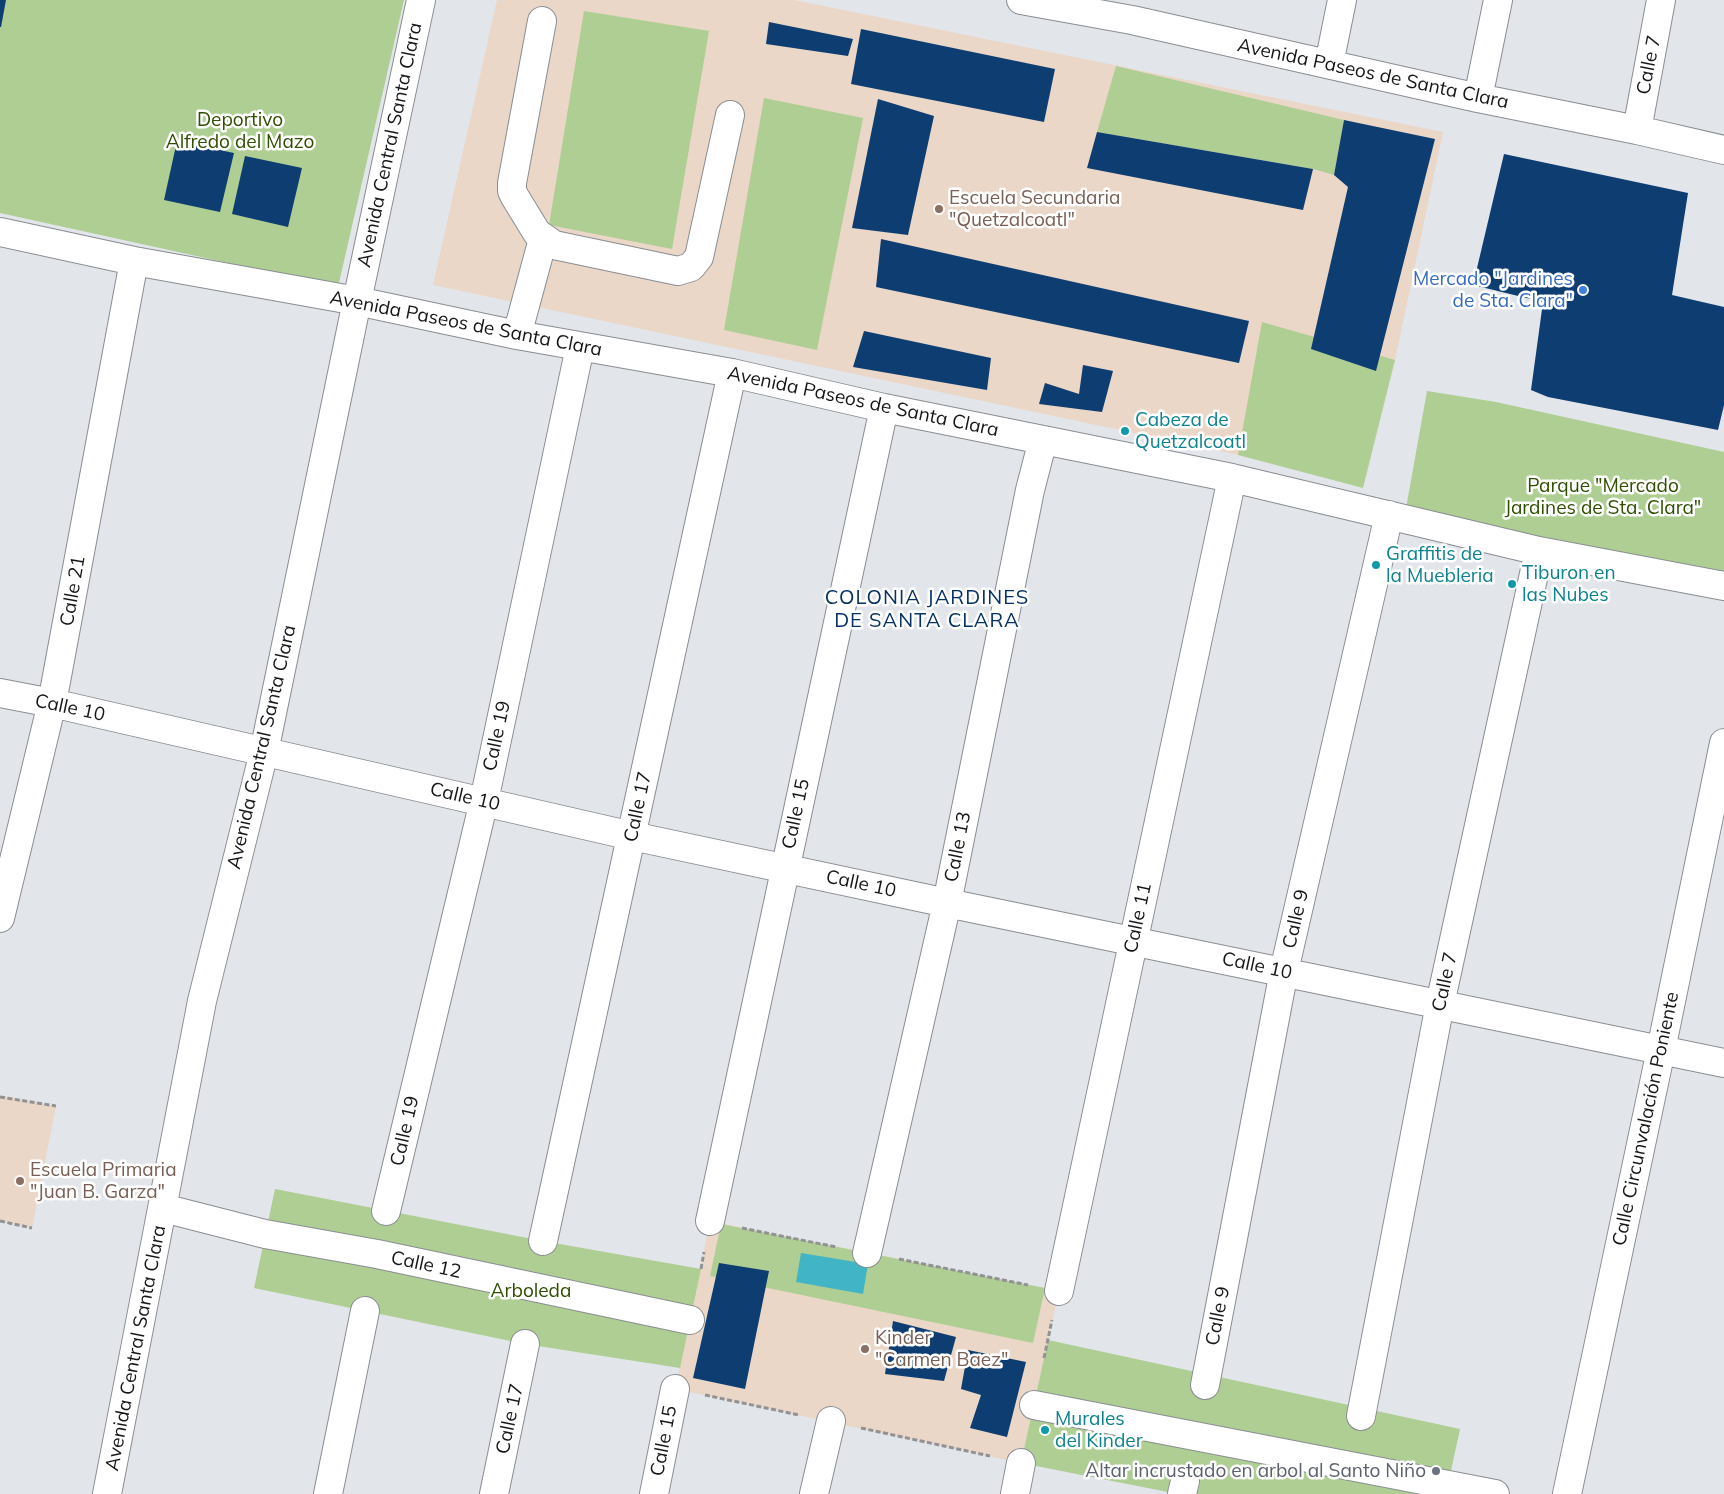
<!DOCTYPE html>
<meta charset="utf-8">
<style>
body{margin:0}
canvas{display:block;background:#e2e5ea}
</style>
<canvas width="1724" height="1494"></canvas>
<script>
const context = document.querySelector('canvas').getContext('2d');
context.lineJoin = 'round';
function fillPath(path, color) { context.fillStyle = color; context.fill(path, 'evenodd'); }
const poly = rows => new Path2D(rows.map(r => 'M' + r).join(''));
function stroke(path, color, width, dash) { context.strokeStyle = color; context.lineWidth = width; context.lineCap = dash ? 'butt' : 'round'; context.setLineDash(dash || []); context.stroke(path); }
function label(font, color, halo, rows, align = 'center') {
  context.font = font + ' Mulish,sans-serif'; context.lineWidth = 5; context.setLineDash([]); context.textBaseline = 'middle'; context.strokeStyle = halo; context.fillStyle = color; for (const [text, x, y, turn = 0] of rows) {
    context.save(); context.translate(x, y); context.rotate((+turn || 0) * Math.PI / 180); context.textAlign = isNaN(turn) ? turn : align; if (halo) context.strokeText(text, 0, 0); context.fillText(text, 0, 0); context.restore();
  }
}
const education = poly([
 [497,0,794,0,1443,132,1395,360,1357,480,433,285],
 [0,1095,56,1106,32,1228,0,1221],
 [710,1221,1059,1291,1021,1463,675,1389]
]);
const green = poly([
 [0,0,404,0,338,287,0,213],
 [584,11,709,31,672,249,549,225],
 [1116,66,1344,120,1334,175,1313,169,1097,132],
 [764,98,863,118,817,350,724,330],
 [1262,322,1395,360,1363,488,1238,455],
 [1427,391,1496,402,1724,452,1724,595,1403,525],
 [275,1189,543,1241,701,1269,680,1368,525,1344,254,1288],
 [721,1224,1045,1288,1033,1343,710,1276],
 [1048,1340,1460,1429,1446,1494,1178,1494,1021,1463]
]);
const water = poly([
 [801,1253,868,1264,863,1294,796,1282]
]);
const building = poly([
 [0,0,6,0,1,27,0,27],
 [769,22,853,39,848,56,766,44],
 [861,29,1055,69,1044,122,851,84],
 [878,99,934,116,908,235,852,228],
 [1344,120,1435,139,1376,371,1311,349,1348,187,1334,175],
 [1097,132,1313,169,1303,210,1087,168],
 [177,141,234,153,220,212,164,200],
 [1504,154,1688,193,1672,295,1724,307,1724,405,1718,430,1548,397,1531,390,1543,302,1473,285],
 [245,156,302,168,288,227,232,214],
 [881,239,1249,321,1239,363,876,287],
 [864,331,991,358,987,390,853,367],
 [1083,365,1113,371,1102,412,1039,404,1045,383,1079,394],
 [719,1263,769,1271,745,1389,693,1378],
 [893,1321,956,1337,944,1381,885,1374],
 [968,1350,1026,1362,1007,1437,970,1428,981,1395,961,1389]
]);
const path = poly([
 [0,1097,56,1106],
 [0,1221,32,1228],
 [742,1228,836,1247],
 [899,1259,1028,1285],
 [701,1269,704,1252],
 [1044,1358,1052,1320],
 [705,1395,799,1415],
 [861,1428,990,1456]
]);
const minor = poly([
 [1021,0,1132,20,1478,98,1637,130,1724,150],
 [542,21,512,183,512,191,515,197,537,233,554,245,678,271,691,267,699,257,730,115],
 [1329,64,1342,0],
 [1478,98,1498,0],
 [1637,130,1661,0],
 [0,232,134,261,357,301,517,335,732,373,884,408,1232,478,1539,551,1724,586],
 [517,335,543,239],
 [0,693,52,703,632,836,947,903,1724,1063],
 [0,918,52,703,134,261],
 [163,1208,265,1234,377,1254,690,1320],
 [386,1211,484,801,580,347],
 [710,1221,884,408],
 [543,1241,732,373],
 [867,1253,947,903,1030,490,1043,440],
 [1059,1291,1232,478],
 [1205,1385,1284,971,1389,515],
 [1034,1405,1495,1494],
 [1361,1416,1440,1004,1539,551],
 [107,1494,202,1001,264,752,357,301,421,0],
 [328,1494,365,1311],
 [494,1494,525,1344],
 [654,1494,675,1389],
 [814,1494,831,1421],
 [1015,1494,1021,1463],
 [1182,1494,1185,1481],
 [1567,1494,1661,1050,1724,743]
]);
const markers = [
 [939,209,5,"#8d6e63"],
 [1583,290,5,"#3f7fe0"],
 [1125,431,5,"#0f9aa8"],
 [1376,565,5,"#0f9aa8"],
 [1512,584,5,"#0f9aa8"],
 [20,1181,5,"#8d6e63"],
 [865,1349,5,"#8d6e63"],
 [1045,1430,5,"#0f9aa8"],
 [1436,1471,5,"#6b7280"]
];
const streetNames = [
 ["Calle 7",1649,65,-79],
 ["Avenida Paseos de Santa Clara",1373,74,12],
 ["Avenida Central Santa Clara",390,145,-78],
 ["Avenida Paseos de Santa Clara",466,324,11],
 ["Avenida Paseos de Santa Clara",863,402,12],
 ["Calle 21",73,591,-80],
 ["Calle 10",70,708,12],
 ["Calle 19",497,736,-78],
 ["Avenida Central Santa Clara",262,747,-77],
 ["Calle 10",465,797,13],
 ["Calle 17",638,807,-78],
 ["Calle 15",796,814,-78],
 ["Calle 13",958,847,-79],
 ["Calle 10",861,884,12],
 ["Calle 11",1138,918,-78],
 ["Calle 9",1296,919,-77],
 ["Calle 10",1257,966,12],
 ["Calle 7",1445,982,-78],
 ["Calle Circunvalación Poniente",1646,1119,-78],
 ["Calle 19",405,1131,-77],
 ["Calle 12",426,1265,12],
 ["Calle 9",1218,1316,-79],
 ["Avenida Central Santa Clara",136,1348,-79],
 ["Calle 17",510,1419,-78],
 ["Calle 15",664,1441,-79]
];
const parkNames = [
 ["Deportivo",240,120],
 ["Alfredo del Mazo",240,142],
 ["Parque \"Mercado",1603,486],
 ["Jardines de Sta. Clara\"",1603,508],
 ["Arboleda",531,1291]
];
const educationNames = [
 ["Escuela Secundaria",949,198],
 ["\"Quetzalcoatl\"",949,220],
 ["Escuela Primaria",30,1170],
 ["\"Juan B. Garza\"",30,1192],
 ["Kinder",875,1338],
 ["\"Carmen Baez\"",875,1360]
];
const shopNames = [
 ["Mercado \"Jardines",1573,279],
 ["de Sta. Clara\"",1573,301]
];
const cultureNames = [
 ["Cabeza de",1135,420],
 ["Quetzalcoatl",1135,442],
 ["Graffitis de",1386,554],
 ["la Muebleria",1386,576],
 ["Tiburon en",1522,573],
 ["las Nubes",1522,595],
 ["Murales",1055,1419],
 ["del Kinder",1055,1441]
];
const worshipNames = [
 ["Altar incrustado en arbol al Santo Niño",1426,1471]
];
const neighbourhoodNames = [
 ["COLONIA JARDINES",927,598],
 ["DE SANTA CLARA",927,621]
];
fillPath(education, '#ead7c7');
fillPath(green, '#afce94');
fillPath(water, '#41b5c5');
fillPath(building, '#0e3d72');
stroke(minor, '#8a8d92', 30);
stroke(path, '#909296', 3, [5, 2.5]);
stroke(minor, '#fff', 28);
for (const [x, y, r, color] of markers) { const dot = new Path2D(); dot.arc(x, y, r, 0, 2 * Math.PI); context.fillStyle = color; context.fill(dot); stroke(dot, '#fff', 2); }
label('19px', '#151618', '#fff', streetNames);
label('19px', '#2e4f00', '#fff', parkNames);
label('19px', '#785e54', '#fff', educationNames, 'left');
label('19px', '#366cbe', '#fff', shopNames, 'right');
label('19px', '#0d838f', '#fff', cultureNames, 'left');
label('19px', '#5b616d', '#fff', worshipNames, 'right');
context.letterSpacing = '1px';
label('20px', '#053164', '#fff', neighbourhoodNames);
context.letterSpacing = '0px';
</script>
